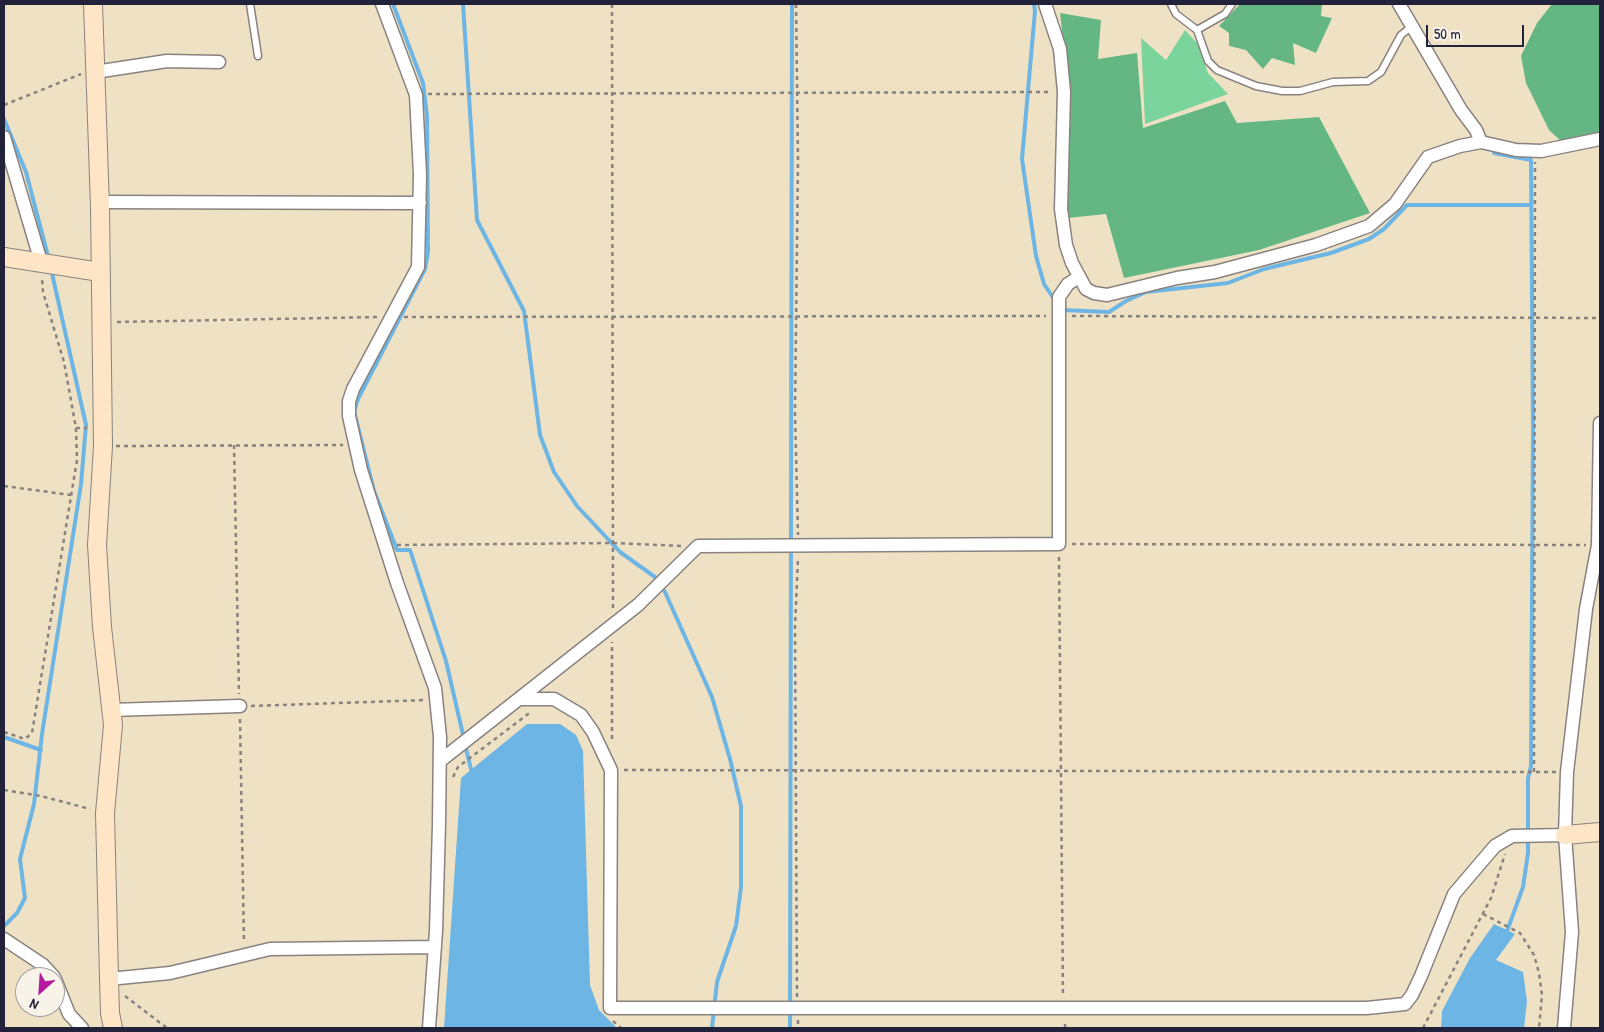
<!DOCTYPE html>
<style>
body{margin:0}
#map{position:relative;width:1604px;height:1032px;overflow:hidden;background:#efe2c4;font-family:"Patrick Hand",sans-serif}
canvas{display:block}
.frame{position:absolute;inset:0;border:5px solid #22223b;pointer-events:none}
.north{position:absolute;left:15px;top:967px;width:50px;height:50px;box-sizing:border-box;background:#f7f3e8;border:1px solid #a29fa3;border-radius:50%;rotate:206deg;font-size:14px;font-weight:700;line-height:20px;text-align:center;color:#22223b}
.north::after{content:'';display:block;margin:auto;width:18px;height:22px;background:#b5179e;clip-path:polygon(50% 0,100% 100%,50% 72%,0 100%)}
.scale{position:absolute;left:1426px;top:25px;width:98px;height:22px;box-sizing:border-box;border:2px solid #22223b;border-top:0;padding-left:6px;font-size:15px;line-height:18px;white-space:nowrap;color:#22223b;-webkit-text-stroke:4px #f7f3e8;paint-order:stroke}
</style>
<div id="map">
<canvas width="1604" height="1032"></canvas>
<div class="frame"></div>
<div class="north">N</div>
<div class="scale">50 m</div>
</div>
<script>
const context = document.querySelector('canvas').getContext('2d');
context.lineJoin = 'round';
function fillPath(path, color) { context.fillStyle = color; context.fill(path, 'evenodd'); }
const poly = rows => new Path2D(rows.map(r => 'M' + r).join(''));
function stroke(path, color, width, dash) { context.strokeStyle = color; context.lineWidth = width; context.lineCap = dash ? 'butt' : 'round'; context.setLineDash(dash || []); context.stroke(path); }
const green = poly([
 [1185,30,1197,43,1208,73,1228,94,1145,124,1141,38,1166,60]
]);
const forest = poly([
 [1240,4,1322,4,1321,16,1332,18,1316,53,1293,43,1295,65,1272,58,1263,69,1246,50,1229,46,1229,33,1219,26],
 [1552,4,1600,4,1600,141,1562,142,1549,130,1526,83,1521,56,1537,23],
 [1060,13,1101,20,1098,59,1137,53,1143,128,1225,101,1237,123,1319,117,1370,213,1259,250,1124,278,1106,214,1068,218,1067,74]
]);
const water = poly([
 [527,724,560,724,576,735,583,751,590,985,599,1010,617,1028,444,1028,461,778],
 [1494,924,1515,934,1496,960,1523,972,1527,1001,1524,1028,1441,1028,1442,1011,1470,958]
]);
const stream = poly([
 [393,4,423,83,427,116,428,252,425,269,358,399,354,411,374,491,397,550,410,550,446,661,464,739],
 [463,4,477,220,524,311,540,435,554,472,577,506,620,552,655,577,665,592,712,697,730,759,741,806,741,887,736,926,717,982,712,1028],
 [1034,4,1035,11,1022,159,1036,256,1044,284,1056,302],
 [4,119,26,172,49,260],
 [1494,153,1531,160,1533,429,1531,766,1528,778,1528,853,1523,887,1506,934],
 [1062,310,1109,312,1126,301,1146,292,1228,283,1264,269,1331,253,1369,239,1384,229,1407,205,1531,205],
 [4,737,41,750],
 [465,745,472,773],
 [4,926,17,913,25,898,20,859,34,804,42,734,81,484,86,425,51,269],
 [790,1028,792,4]
]);
const path = poly([
 [612,4,613,610],
 [796,4,798,159,795,412,798,535],
 [428,94,1052,92],
 [4,105,81,74],
 [1072,316,1600,318],
 [404,317,1046,316],
 [117,322,379,317],
 [76,428,87,428],
 [234,445,239,694],
 [116,446,343,445],
 [4,486,71,495],
 [1072,544,1586,545],
 [397,545,613,543,682,546],
 [1059,557,1063,996],
 [251,706,426,700],
 [240,719,244,943],
 [4,732,25,739,32,733,77,460,76,428,64,362,43,292,42,278],
 [612,739,612,642],
 [624,770,1556,772],
 [1534,772,1535,162],
 [453,777,458,767,532,711],
 [4,790,41,796,90,809],
 [1483,914,1520,933,1534,955,1539,973,1542,995,1539,1028],
 [125,996,167,1028],
 [797,997,795,627,798,558],
 [798,1020,798,1028],
 [613,1021,621,1028],
 [1065,1028,1065,1020],
 [1423,1028,1491,898,1505,854]
]);
const lane = poly([
 [250,4,258,56],
 [1171,4,1176,14,1197,30,1208,61,1217,70,1256,86,1282,91,1300,91,1333,82,1368,81,1381,72,1401,35,1411,27],
 [1197,30,1225,14,1232,4]
]);
const street = poly([
 [382,4,416,95,420,175,418,267,353,389,349,401,349,416,361,470,397,583,435,688,440,737,439,824,436,931,429,1028],
 [1045,4,1060,49,1064,92,1061,209,1066,245,1072,263,1086,289,1094,293,1107,295,1177,278,1215,272,1316,245,1369,226,1395,204,1428,157,1460,146,1481,142,1516,150,1541,151,1600,139],
 [1399,4,1461,110,1476,130,1481,142],
 [95,72,167,61,219,62],
 [4,137,41,262],
 [99,202,420,203],
 [521,699,554,699,581,715,593,732,611,770,610,1008,1367,1008,1405,1004,1412,995,1421,976,1454,894,1495,846,1512,836,1565,835],
 [111,710,240,706],
 [440,761,638,605,698,546,1059,544,1059,297,1068,284,1079,277],
 [4,939,43,965,54,977],
 [55,979,69,1014,82,1028],
 [109,979,170,973,270,949,435,947],
 [1564,1028,1572,932,1565,835,1567,772,1586,609,1598,545,1600,423]
]);
const secondary = poly([
 [93,4,100,207,103,446,97,545,102,627,113,725,105,813,109,979,110,1013,113,1028],
 [4,257,100,272],
 [1565,835,1600,832]
]);
fillPath(green, '#7bd49b');
fillPath(forest, '#64b683');
fillPath(water, '#6db5e4');
stroke(stream, '#6db5e4', 4);
stroke(lane, '#888280', 9);
stroke(street, '#888280', 15);
stroke(secondary, '#888280', 20);
stroke(path, '#888280', 2.5, [4, 4]);
stroke(lane, '#fff', 6);
stroke(street, '#fff', 12);
stroke(secondary, '#fde5c5', 18);
</script>
